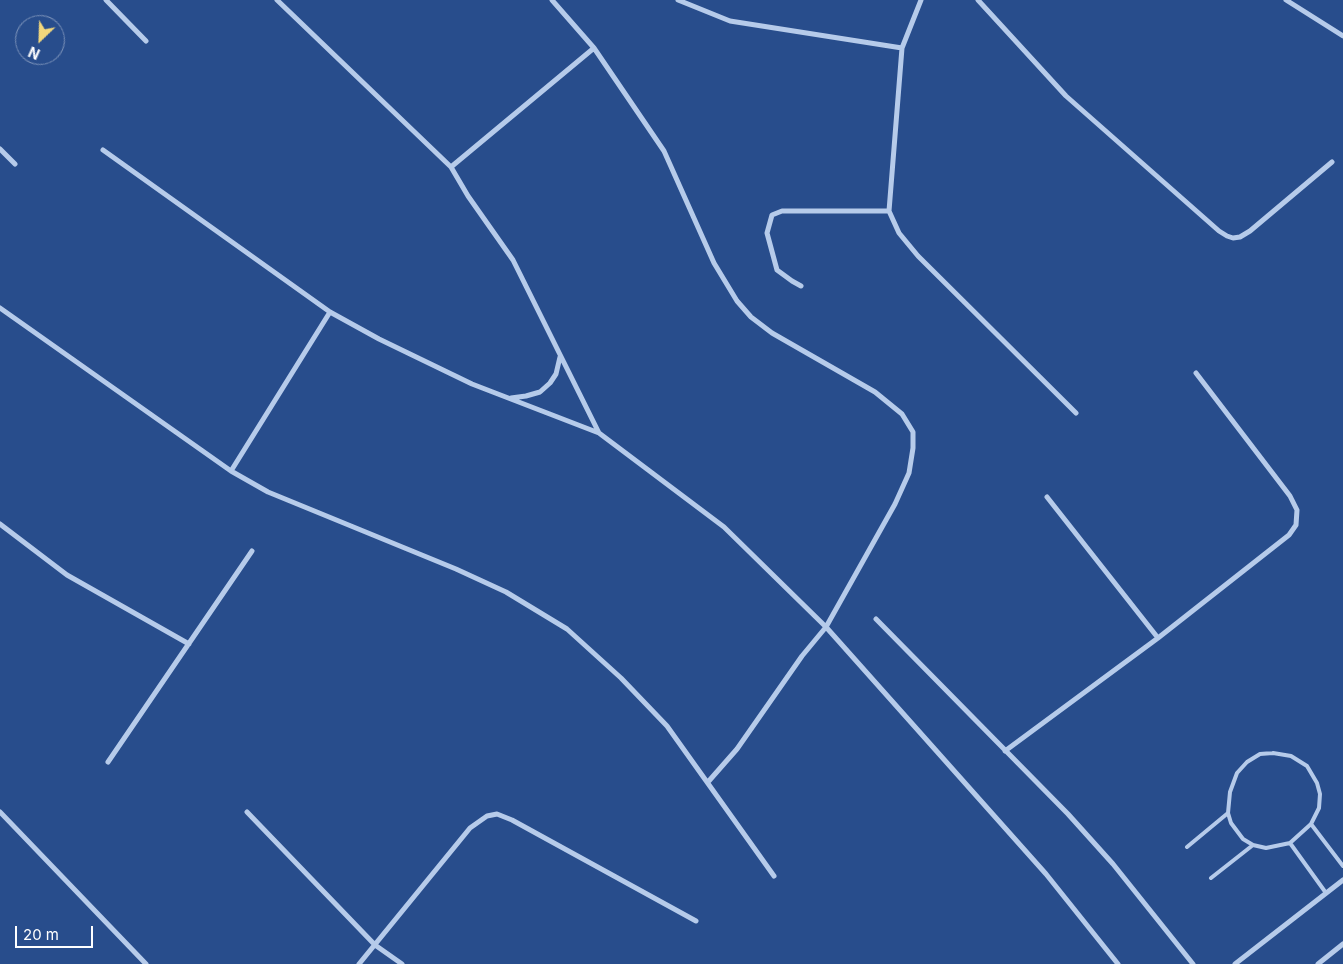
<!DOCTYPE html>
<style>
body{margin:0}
#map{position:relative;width:1343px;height:964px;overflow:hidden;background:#284d8c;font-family:Inter,sans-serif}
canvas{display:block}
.north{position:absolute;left:15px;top:15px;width:50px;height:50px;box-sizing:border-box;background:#284d8c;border:1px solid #7e94ba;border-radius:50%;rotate:204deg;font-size:14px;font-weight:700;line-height:20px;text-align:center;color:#fff}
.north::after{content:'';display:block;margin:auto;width:18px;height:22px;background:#f2d77c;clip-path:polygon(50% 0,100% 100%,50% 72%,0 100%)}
.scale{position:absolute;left:15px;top:926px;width:78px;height:22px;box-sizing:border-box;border:2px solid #fff;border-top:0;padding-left:6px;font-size:15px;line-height:18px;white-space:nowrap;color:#fff;-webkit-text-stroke:4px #284d8c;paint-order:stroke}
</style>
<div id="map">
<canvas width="1343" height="964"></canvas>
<div class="north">N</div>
<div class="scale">20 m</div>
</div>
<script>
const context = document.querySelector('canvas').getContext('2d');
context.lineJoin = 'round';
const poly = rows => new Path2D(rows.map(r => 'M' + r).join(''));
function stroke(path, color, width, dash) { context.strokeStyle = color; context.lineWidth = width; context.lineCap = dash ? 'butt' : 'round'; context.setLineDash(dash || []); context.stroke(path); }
const lane = poly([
 [1273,753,1291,756,1307,766,1317,783,1320,794,1319,808,1311,824,1290,843,1266,848,1253,845,1243,839,1231,823,1228,813,1230,792,1237,773,1247,762,1260,754,1273,753],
 [1311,824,1343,866],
 [1290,843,1326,893],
 [1187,847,1228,813],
 [1211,878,1253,845]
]);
const street = poly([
 [106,0,146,41],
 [277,0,451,167,468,196,513,260,599,433],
 [552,0,594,48,664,151,714,263,737,301,751,317,772,333,875,392,902,414,913,432,913,448,909,473,895,504,826,627,802,656,737,749,708,782],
 [678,0,730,21,902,48],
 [921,0,902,48,889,211,899,233,918,256,1076,413],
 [978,0,1066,96,1219,231,1227,236,1233,238,1240,237,1250,231,1332,162],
 [1286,0,1343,36],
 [0,149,15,164],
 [103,150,330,312,379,339,472,384,599,433,724,527,826,627,1046,874,1118,964],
 [451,167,594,48],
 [801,286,792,281,777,270,767,233,772,215,782,211,889,211],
 [0,308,231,471,268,492,456,569,506,592,567,629,621,678,667,726,774,876],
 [511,398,526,396,540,392,550,383,556,374,560,357],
 [231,471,330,312],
 [1047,497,1158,638],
 [0,524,67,575,189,644],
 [876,619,1068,814,1113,864,1193,964],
 [1005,751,1158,638,1289,535,1296,525,1297,510,1290,496,1196,373],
 [108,762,252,551],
 [0,812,146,964],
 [247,812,375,945,402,964],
 [359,964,470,828,487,816,497,814,512,820,696,921],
 [1235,964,1343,880],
 [1318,964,1343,944]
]);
stroke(lane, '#b6cbea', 4);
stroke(street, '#b6cbea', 5);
</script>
